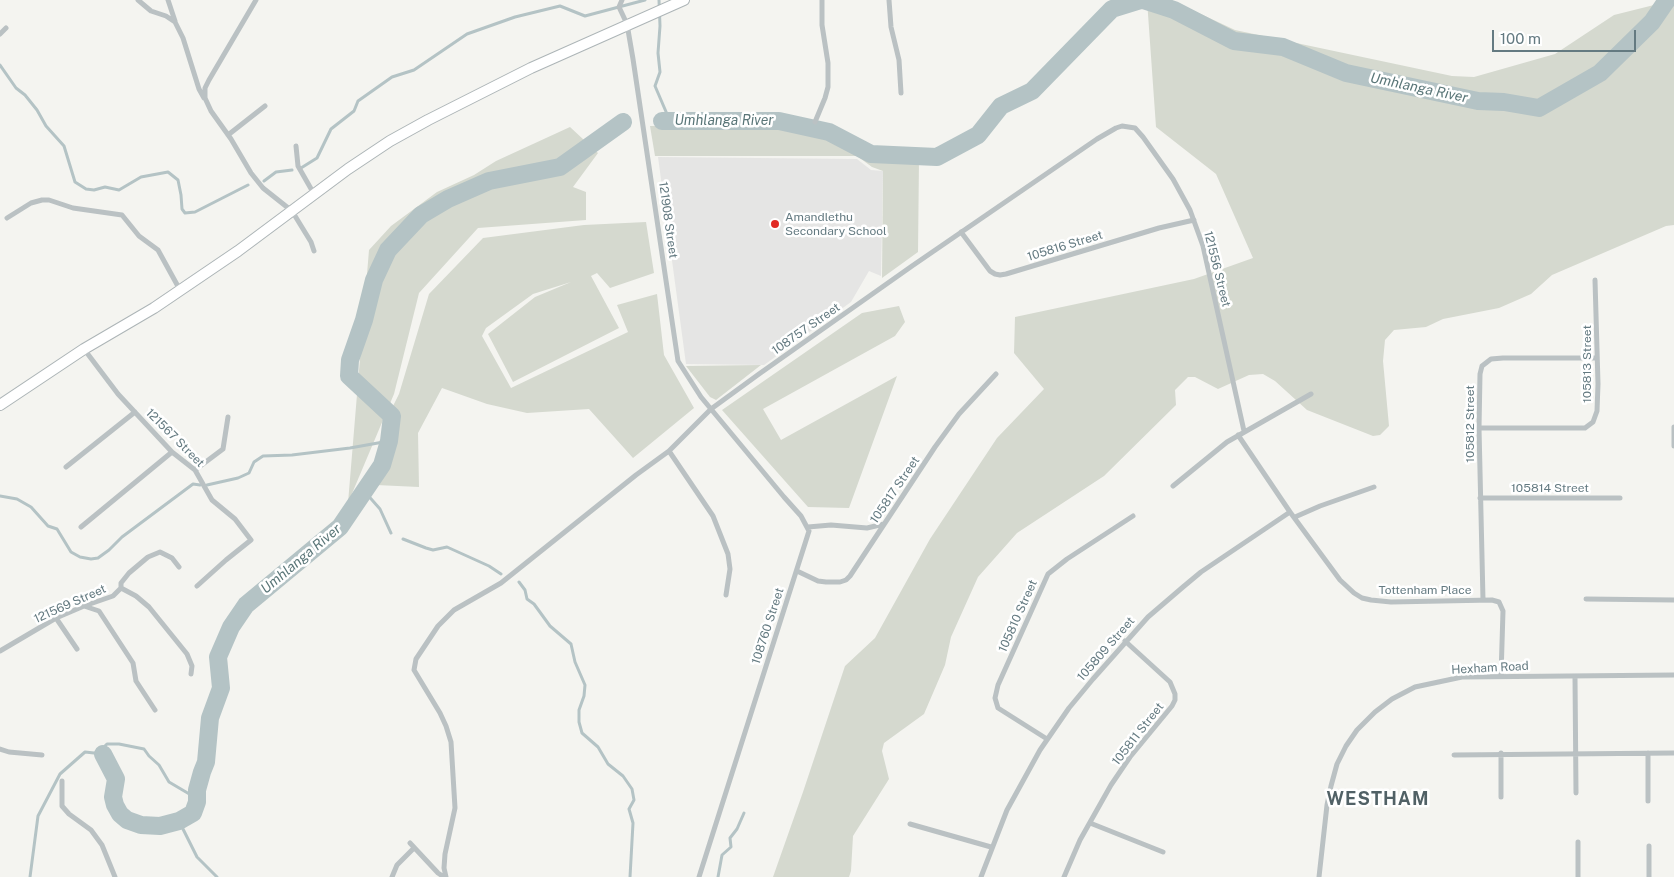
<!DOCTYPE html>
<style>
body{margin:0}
#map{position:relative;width:1674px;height:877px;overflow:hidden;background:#f4f4f0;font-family:"Public Sans",sans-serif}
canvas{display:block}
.scale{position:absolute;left:1492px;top:30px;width:144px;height:22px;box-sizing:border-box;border:2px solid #647a81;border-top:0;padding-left:6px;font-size:15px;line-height:18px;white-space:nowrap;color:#647a81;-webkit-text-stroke:4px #fff;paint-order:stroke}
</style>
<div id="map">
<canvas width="1674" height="877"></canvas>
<div class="scale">100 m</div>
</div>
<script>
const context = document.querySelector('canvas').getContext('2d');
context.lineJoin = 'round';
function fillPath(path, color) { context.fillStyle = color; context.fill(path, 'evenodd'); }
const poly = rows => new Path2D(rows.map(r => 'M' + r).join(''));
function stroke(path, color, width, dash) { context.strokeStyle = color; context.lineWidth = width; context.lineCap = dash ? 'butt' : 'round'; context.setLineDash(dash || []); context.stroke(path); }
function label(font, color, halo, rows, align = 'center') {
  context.font = font + ' "Public Sans",sans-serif'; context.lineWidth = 5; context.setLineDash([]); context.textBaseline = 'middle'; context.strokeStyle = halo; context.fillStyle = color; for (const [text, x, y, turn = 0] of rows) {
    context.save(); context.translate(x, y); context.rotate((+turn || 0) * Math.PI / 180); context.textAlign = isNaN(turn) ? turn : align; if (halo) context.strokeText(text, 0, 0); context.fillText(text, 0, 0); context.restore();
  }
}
const built = poly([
 [658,157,857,159,871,170,883,171,881,276,869,271,851,302,764,365,686,364]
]);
const green = poly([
 [1147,0,1171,0,1235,30,1452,76,1474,77,1555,54,1614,15,1674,0,1674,225,1666,226,1552,275,1531,294,1499,308,1443,319,1426,327,1394,330,1385,340,1383,361,1389,426,1380,435,1373,436,1307,410,1275,381,1263,374,1249,375,1218,389,1195,377,1188,377,1175,390,1176,405,1104,476,1017,533,978,577,951,637,945,665,924,714,884,743,882,751,889,779,853,836,851,871,849,877,773,877,803,792,845,666,875,638,930,539,997,438,1044,389,1014,353,1015,317,1194,279,1253,258,1216,174,1156,127],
 [779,124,828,135,870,158,919,160,918,252,882,278,883,171,872,167,857,156,655,156,650,126],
 [570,127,598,153,573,187,586,192,586,220,478,228,419,293,394,394,348,503,369,250,391,226,437,192,474,175,496,161],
 [646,222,654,273,610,288,597,273,591,276,619,328,513,382,488,334,535,297,571,282,533,294,486,328,482,336,511,388,628,332,617,305,657,294,664,355,694,408,633,458,589,409,527,413,487,404,442,388,418,433,419,487,376,485,389,461,397,416,392,408,399,394,429,294,483,238,584,225],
 [899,306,905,322,895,336,763,409,781,440,897,376,849,508,808,507,722,410,862,313],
 [761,365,716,400,710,397,686,366]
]);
const stream = poly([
 [659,0,660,26,658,53,660,72,655,86,670,121],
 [0,65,16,88,25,95,37,110,46,126,64,146,75,182,86,189,94,190,105,187,119,190,141,177,168,172,178,180,181,195,182,209,185,213,195,212,248,185],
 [301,168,317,158,331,129,354,111,358,101,392,77,414,70,467,34,515,17,560,6,585,16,645,0],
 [264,181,276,172,292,170],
 [207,485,238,478,249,473,254,462,263,456,292,455,350,448,389,441],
 [365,492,380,509,391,533],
 [0,496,17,499,31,507,48,526,57,529,71,552,80,557,91,559,98,558,109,550,122,537,193,484,200,485],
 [403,539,426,548,433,550,447,547,489,566,501,574],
 [519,582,525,590,527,599,534,604,550,626,571,644,575,662,585,685,584,696,579,710,579,722,582,733,598,747,608,764,623,776,632,789,634,800,629,809,633,823,630,877],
 [179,821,197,857,217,877],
 [30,877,38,816,60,774,85,752,103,754,103,748,107,744,119,744,144,749,149,756,159,765,169,782,191,795,197,790],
 [718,877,722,855,731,847,730,838,737,829,744,813]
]);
const river = poly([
 [1143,0,1174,10,1234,41,1283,47,1346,73,1478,101,1504,102,1539,108,1600,73,1652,22,1667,0],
 [662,121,779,121,829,132,871,154,937,157,978,135,1001,106,1032,91,1112,9,1141,0],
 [103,754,116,779,113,797,115,805,120,814,127,820,141,825,160,826,179,821,193,813,197,802,197,790,202,772,206,762,210,718,221,688,218,657,231,627,246,605,340,527,382,465,389,441,392,416,349,376,350,360,364,320,374,280,388,250,421,215,448,199,489,181,560,167,623,122]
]);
const street = poly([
 [138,0,151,11,166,16,175,22,183,38,199,89,204,98],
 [168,0,175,21],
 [256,0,209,80,205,88,205,98,211,111,231,139,251,173,263,188,292,211,311,242,314,251],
 [622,0,619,7,627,24,633,59,678,361,701,397,784,497,801,516,809,531,699,877],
 [889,0,891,27,899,60,901,93],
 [0,34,6,28],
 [815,122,825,98,828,87,828,63,822,25,822,0],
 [228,135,265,106],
 [296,146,298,166,314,194],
 [7,218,31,203,42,200,49,200,73,208,122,215,139,236,158,250,180,290],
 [961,232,990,271,995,274,1000,275,1006,274,1159,228,1194,220],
 [84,349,118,394,172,452,195,470,212,500,235,519,251,540,226,560,197,586],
 [1674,427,1674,446],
 [1479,428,1585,428,1593,422,1597,411,1598,384,1595,280],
 [1238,435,1290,512,1340,580,1354,593,1362,598,1371,600,1391,602,1492,600,1499,602,1503,611,1501,676],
 [669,451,713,516,728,554,730,569,726,595],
 [66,467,135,412],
 [195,470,223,449,228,417],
 [1173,486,1227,442,1311,394],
 [1480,498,1620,498],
 [1295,517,1320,506,1374,487],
 [81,527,172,452],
 [808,527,831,525,867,528,884,524],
 [179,567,172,558,160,552,148,557,129,573,121,583,121,588,136,596,149,607,187,654,192,666,191,674],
 [797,571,818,581,826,582,840,582,846,580,850,576,935,447,959,414,996,374],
 [1586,599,1674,600],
 [1483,600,1479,428,1480,374,1482,366,1491,359,1503,358,1597,358],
 [84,606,99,611,133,663,136,681,155,710],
 [56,618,77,649],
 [0,651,56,618,84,606,113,596,121,588],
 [1575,677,1576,793],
 [1047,739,998,708,995,698,998,685,1048,574,1067,559,1133,516],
 [0,749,9,752,42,755],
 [1501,753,1501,797],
 [1454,755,1674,753],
 [62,781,62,806,69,814,91,830,102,845,115,877],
 [1648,801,1648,753],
 [1090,823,1163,852],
 [910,824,991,847],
 [1578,842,1578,877],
 [410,843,438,873,444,877],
 [1649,846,1649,877],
 [392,877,397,865,414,848],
 [446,877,444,868,445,854,455,808,451,742,446,726,440,713,414,670,416,659,438,626,454,610,501,583,636,475,669,451,711,409,759,374,912,266,1097,139,1116,128,1122,126,1135,128,1143,137,1173,179,1190,210,1203,246,1244,431],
 [981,877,1007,810,1040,750,1069,708,1093,679,1148,617,1183,587,1201,572,1290,512],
 [1064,877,1080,840,1111,785,1130,757,1172,706,1175,700,1175,694,1170,682,1125,641],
 [1319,877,1327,805,1331,786,1337,764,1346,746,1357,730,1375,712,1392,699,1415,687,1462,677,1674,675]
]);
const secondary = poly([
 [0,405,84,349,154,308,238,251,348,169,390,141,428,120,531,68,684,0]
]);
const markers = [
 [775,224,5,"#e12a24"]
];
const poiNames = [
 ["Amandlethu",785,217],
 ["Secondary School",785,231]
];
const streetNames = [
 ["121908 Street",668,220,82],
 ["105816 Street",1065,246,-17],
 ["121556 Street",1217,269,76],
 ["108757 Street",806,329,-35],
 ["105813 Street",1587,364,-90],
 ["105812 Street",1470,424,-90],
 ["121567 Street",175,438,45],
 ["105814 Street",1550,488],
 ["105817 Street",895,490,-56],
 ["Tottenham Place",1425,590],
 ["121569 Street",70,604,-24],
 ["105810 Street",1018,616,-66],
 ["108760 Street",768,626,-72],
 ["105809 Street",1106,649,-49],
 ["Hexham Road",1490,668,-3],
 ["105811 Street",1138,734,-52]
];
const waterNames = [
 ["Umhlanga River",1419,88,12],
 ["Umhlanga River",724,121],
 ["Umhlanga River",301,559,-40]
];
const districtNames = [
 ["WESTHAM",1378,799]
];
fillPath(built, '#e5e5e4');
fillPath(green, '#d5d9cf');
stroke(stream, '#b4c3c5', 3);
stroke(river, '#b4c3c5', 18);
stroke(secondary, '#adb5b7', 12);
stroke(street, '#bac1c3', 5);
stroke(secondary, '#fff', 10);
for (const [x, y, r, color] of markers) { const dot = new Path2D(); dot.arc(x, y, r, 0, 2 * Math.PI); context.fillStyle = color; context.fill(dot); stroke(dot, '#fff', 2); }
label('12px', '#647a81', '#fff', poiNames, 'left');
label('12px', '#647a81', '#fff', streetNames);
label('italic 14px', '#5a7678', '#fff', waterNames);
context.letterSpacing = '1px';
label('bold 18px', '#516166', '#fff', districtNames);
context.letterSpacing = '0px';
</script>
